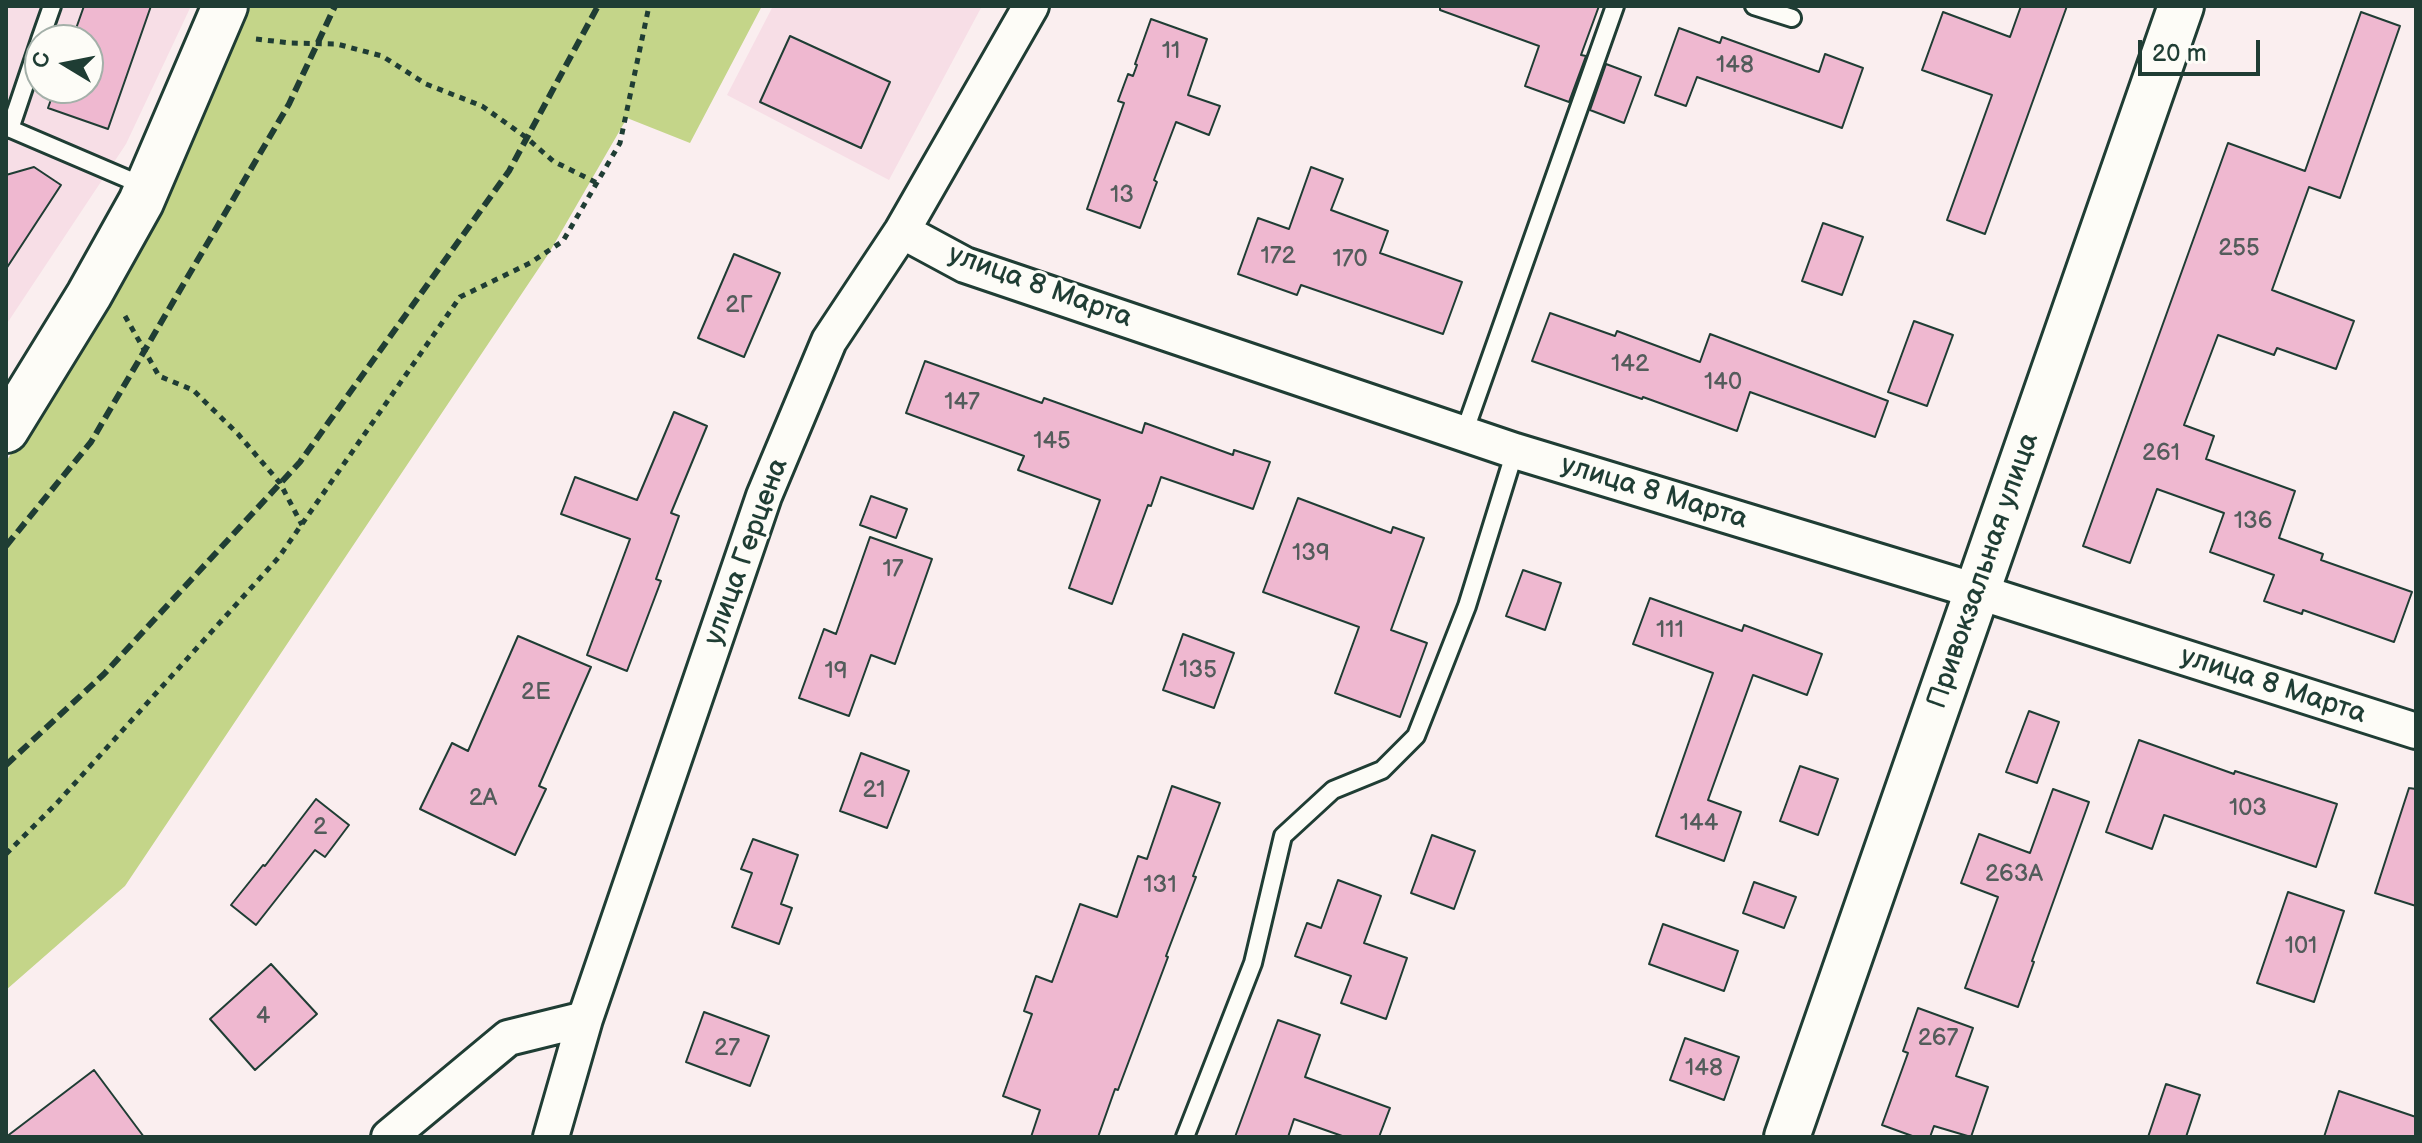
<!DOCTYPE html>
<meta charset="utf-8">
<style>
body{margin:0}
#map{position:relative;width:2422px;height:1143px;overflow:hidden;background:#faeeef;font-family:"Balsamiq Sans",sans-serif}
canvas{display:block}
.frame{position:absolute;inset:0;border:8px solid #1f3d34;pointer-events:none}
.north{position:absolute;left:24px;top:24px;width:80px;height:80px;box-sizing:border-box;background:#fdfcf7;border:2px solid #a4b0a9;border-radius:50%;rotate:280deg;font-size:22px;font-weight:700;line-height:32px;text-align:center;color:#1f3d34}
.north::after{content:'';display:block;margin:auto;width:28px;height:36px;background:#1f3d34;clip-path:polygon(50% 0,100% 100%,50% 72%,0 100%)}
.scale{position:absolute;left:2138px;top:40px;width:122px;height:36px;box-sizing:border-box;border:4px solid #1f3d34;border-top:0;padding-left:10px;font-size:24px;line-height:28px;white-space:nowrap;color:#1f3d34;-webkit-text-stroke:6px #fdfcf7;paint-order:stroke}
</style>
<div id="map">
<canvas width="2422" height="1143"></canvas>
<div class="frame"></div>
<div class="north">С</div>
<div class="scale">20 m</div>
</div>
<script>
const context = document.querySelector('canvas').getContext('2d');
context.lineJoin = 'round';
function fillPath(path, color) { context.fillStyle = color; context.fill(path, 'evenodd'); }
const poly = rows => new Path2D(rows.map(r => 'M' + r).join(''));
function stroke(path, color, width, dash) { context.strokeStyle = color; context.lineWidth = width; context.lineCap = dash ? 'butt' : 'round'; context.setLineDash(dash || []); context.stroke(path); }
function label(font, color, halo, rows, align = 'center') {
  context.font = font + ' "Balsamiq Sans",sans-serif'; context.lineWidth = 6; context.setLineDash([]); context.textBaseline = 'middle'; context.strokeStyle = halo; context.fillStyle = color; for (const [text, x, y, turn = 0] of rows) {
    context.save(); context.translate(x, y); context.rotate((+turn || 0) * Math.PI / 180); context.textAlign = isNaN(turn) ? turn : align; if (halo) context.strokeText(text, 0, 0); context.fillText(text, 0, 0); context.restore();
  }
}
const built = poly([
 [6,6,191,6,126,144,6,325],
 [40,40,88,40,88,88,40,88],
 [773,6,982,6,889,180,727,95]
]);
const green = poly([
 [242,6,762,6,690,143,627,118,549,253,125,886,6,990,6,462,130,255]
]);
const building = poly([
 [84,6,151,6,108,129,48,108,55,88,88,88,88,40,72,40,84,6],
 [1440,6,1599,6,1581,55,1586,56,1569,102,1525,86,1539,46,1440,10,1440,6],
 [2021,6,2067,6,1985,234,1947,220,1992,95,1922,70,1943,12,2010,37,2021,6],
 [2361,12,2400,26,2340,198,2309,187,2272,290,2354,321,2336,369,2277,348,2274,355,2218,335,2184,425,2214,436,2206,459,2295,491,2279,538,2323,554,2321,560,2412,592,2394,642,2303,610,2302,614,2264,601,2274,575,2210,552,2224,513,2157,489,2130,563,2083,546,2228,143,2305,171,2361,12],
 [1151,19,1207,39,1188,95,1220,106,1209,135,1176,122,1154,180,1157,182,1140,228,1087,209,1124,103,1118,101,1128,74,1133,76,1137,65,1135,64,1151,19],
 [1679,28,1720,43,1722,37,1819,72,1825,54,1863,68,1842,128,1697,77,1686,106,1655,95,1679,28],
 [790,36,890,82,861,148,760,102,790,36],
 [1606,64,1641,77,1624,123,1590,110,1606,64],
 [34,167,61,185,6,269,6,175,34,167],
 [1311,167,1343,179,1331,210,1388,231,1380,253,1462,282,1443,334,1301,285,1297,295,1238,274,1258,218,1289,229,1311,167],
 [1823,223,1863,237,1842,295,1802,281,1823,223],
 [734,254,780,273,744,357,698,338,734,254],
 [1550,313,1615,336,1617,331,1700,362,1710,334,1888,401,1875,437,1750,392,1737,431,1643,397,1642,399,1532,361,1550,313],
 [1914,321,1953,335,1927,406,1888,392,1914,321],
 [925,361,1042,403,1044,398,1142,433,1145,423,1233,455,1234,450,1270,462,1253,509,1161,477,1151,506,1148,505,1112,604,1069,588,1100,500,1018,470,1024,456,906,413,925,361],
 [674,412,707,426,671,513,679,516,656,579,661,581,627,671,587,655,630,539,561,514,575,477,637,500,674,412],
 [871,496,907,509,896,538,860,525,871,496],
 [1298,498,1391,533,1393,527,1424,538,1391,630,1427,643,1400,717,1335,693,1359,627,1263,592,1298,498],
 [870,537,932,559,895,664,871,655,849,716,799,698,824,629,836,634,870,537],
 [1523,570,1561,583,1545,630,1506,616,1523,570],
 [1650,598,1742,631,1744,625,1822,654,1807,695,1753,675,1708,800,1741,812,1724,861,1656,836,1713,673,1633,644,1650,598],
 [1183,634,1234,653,1214,708,1163,690,1183,634],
 [518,636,591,667,539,786,546,789,515,855,420,809,452,743,468,751,518,636],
 [2029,711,2059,722,2037,783,2006,772,2029,711],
 [2139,740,2234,774,2235,771,2337,804,2316,867,2164,815,2152,849,2106,832,2139,740],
 [861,753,909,771,887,828,840,811,861,753],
 [1800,766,1838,779,1818,835,1780,821,1800,766],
 [1172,786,1220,803,1193,876,1196,877,1166,956,1168,957,1118,1090,1115,1089,1098,1137,1031,1137,1040,1110,1003,1096,1032,1014,1024,1011,1036,976,1052,982,1080,904,1117,917,1138,856,1147,859,1172,786],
 [2409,788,2416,789,2416,906,2375,893,2409,788],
 [2053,789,2089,802,2032,961,2034,962,2018,1007,1965,988,1998,897,1961,883,1979,834,2030,853,2053,789],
 [316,799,349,825,325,857,315,850,256,925,231,905,263,865,265,866,316,799],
 [1432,835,1475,851,1454,909,1411,893,1432,835],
 [753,839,798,855,781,904,792,908,779,944,732,927,752,873,741,869,753,839],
 [1338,880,1381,896,1364,943,1407,958,1386,1019,1341,1003,1351,976,1295,956,1307,923,1321,928,1338,880],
 [1754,882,1796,897,1784,928,1743,913,1754,882],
 [2288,892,2344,911,2314,1002,2257,983,2288,892],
 [1663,924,1738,951,1724,991,1649,964,1663,924],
 [271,964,317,1014,255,1070,210,1019,271,964],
 [1918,1008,1973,1028,1956,1076,1988,1087,1971,1137,1934,1126,1930,1137,1915,1137,1882,1125,1908,1053,1903,1051,1918,1008],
 [704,1012,769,1036,750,1086,686,1062,704,1012],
 [1278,1020,1320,1035,1305,1077,1390,1108,1379,1137,1345,1137,1294,1119,1288,1137,1235,1137,1278,1020],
 [1685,1038,1739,1057,1724,1100,1670,1080,1685,1038],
 [94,1070,144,1137,6,1137,94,1070],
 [2166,1084,2200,1095,2186,1137,2148,1137,2166,1084],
 [2339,1091,2416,1117,2416,1137,2324,1137,2339,1091]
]);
const path = poly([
 [256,39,290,43,337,44,382,56,426,84,482,106,527,138,553,161,597,183],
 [125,316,159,376,193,390,238,434,280,483,302,525],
 [6,854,57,803,279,557,460,297,530,263,563,241,620,143,649,6]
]);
const lane = poly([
 [1754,6,1792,18],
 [40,40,52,6],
 [6,127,144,186],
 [10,129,40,40],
 [1464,433,1615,6],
 [1185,1137,1253,963,1283,836,1333,790,1382,770,1416,736,1467,606,1515,451]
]);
const street = poly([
 [902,231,965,265,1515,451,1976,591,2416,731],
 [389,1137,508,1038,585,1019],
 [551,1137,585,1019,764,496,829,341,902,231,1031,6]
]);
const secondary = poly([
 [6,430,89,295,141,202,225,6],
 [1787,1137,2181,6]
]);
const rail = poly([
 [6,546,91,442,289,104,335,6],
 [6,765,104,674,300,462,509,171,598,6]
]);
const numberNames = [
 ["11",1171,52],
 ["148",1735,66],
 ["13",1122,196],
 ["255",2239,249],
 ["172",1278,257],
 ["170",1350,260],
 ["2Г",739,306],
 ["142",1630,365],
 ["140",1723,383],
 ["147",962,403],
 ["145",1052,442],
 ["261",2161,454],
 ["136",2253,522],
 ["139",1311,554],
 ["17",893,570],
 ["111",1670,631],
 ["135",1198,671],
 ["19",836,672],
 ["2Е",536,693],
 ["21",874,791],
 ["2А",483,799],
 ["103",2248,809],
 ["144",1699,824],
 ["2",320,828],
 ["263А",2014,875],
 ["131",1160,886],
 ["101",2301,947],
 ["4",263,1017],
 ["267",1938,1039],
 ["27",727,1049],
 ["148",1704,1069]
];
const streetNames = [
 ["улица 8 Марта",1040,287,20],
 ["улица 8 Марта",1654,493,17],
 ["улица Герцена",747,552,-70],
 ["Привокзальная улица",1984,571,-71],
 ["улица 8 Марта",2273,686,18]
];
fillPath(built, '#f7dee6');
fillPath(green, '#c4d589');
fillPath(building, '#efb8d0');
stroke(building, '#1f3d34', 2);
stroke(lane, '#1f3d34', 22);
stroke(street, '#1f3d34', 40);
stroke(secondary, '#1f3d34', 50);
stroke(path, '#1f3d34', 5, [6, 6]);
stroke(lane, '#fdfcf7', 16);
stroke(street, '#fdfcf7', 34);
stroke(secondary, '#fdfcf7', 44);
stroke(rail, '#1f3d34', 6, [12, 6]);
label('24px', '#535c5b', null, numberNames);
label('28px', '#1f3d34', '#fdfcf7', streetNames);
</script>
